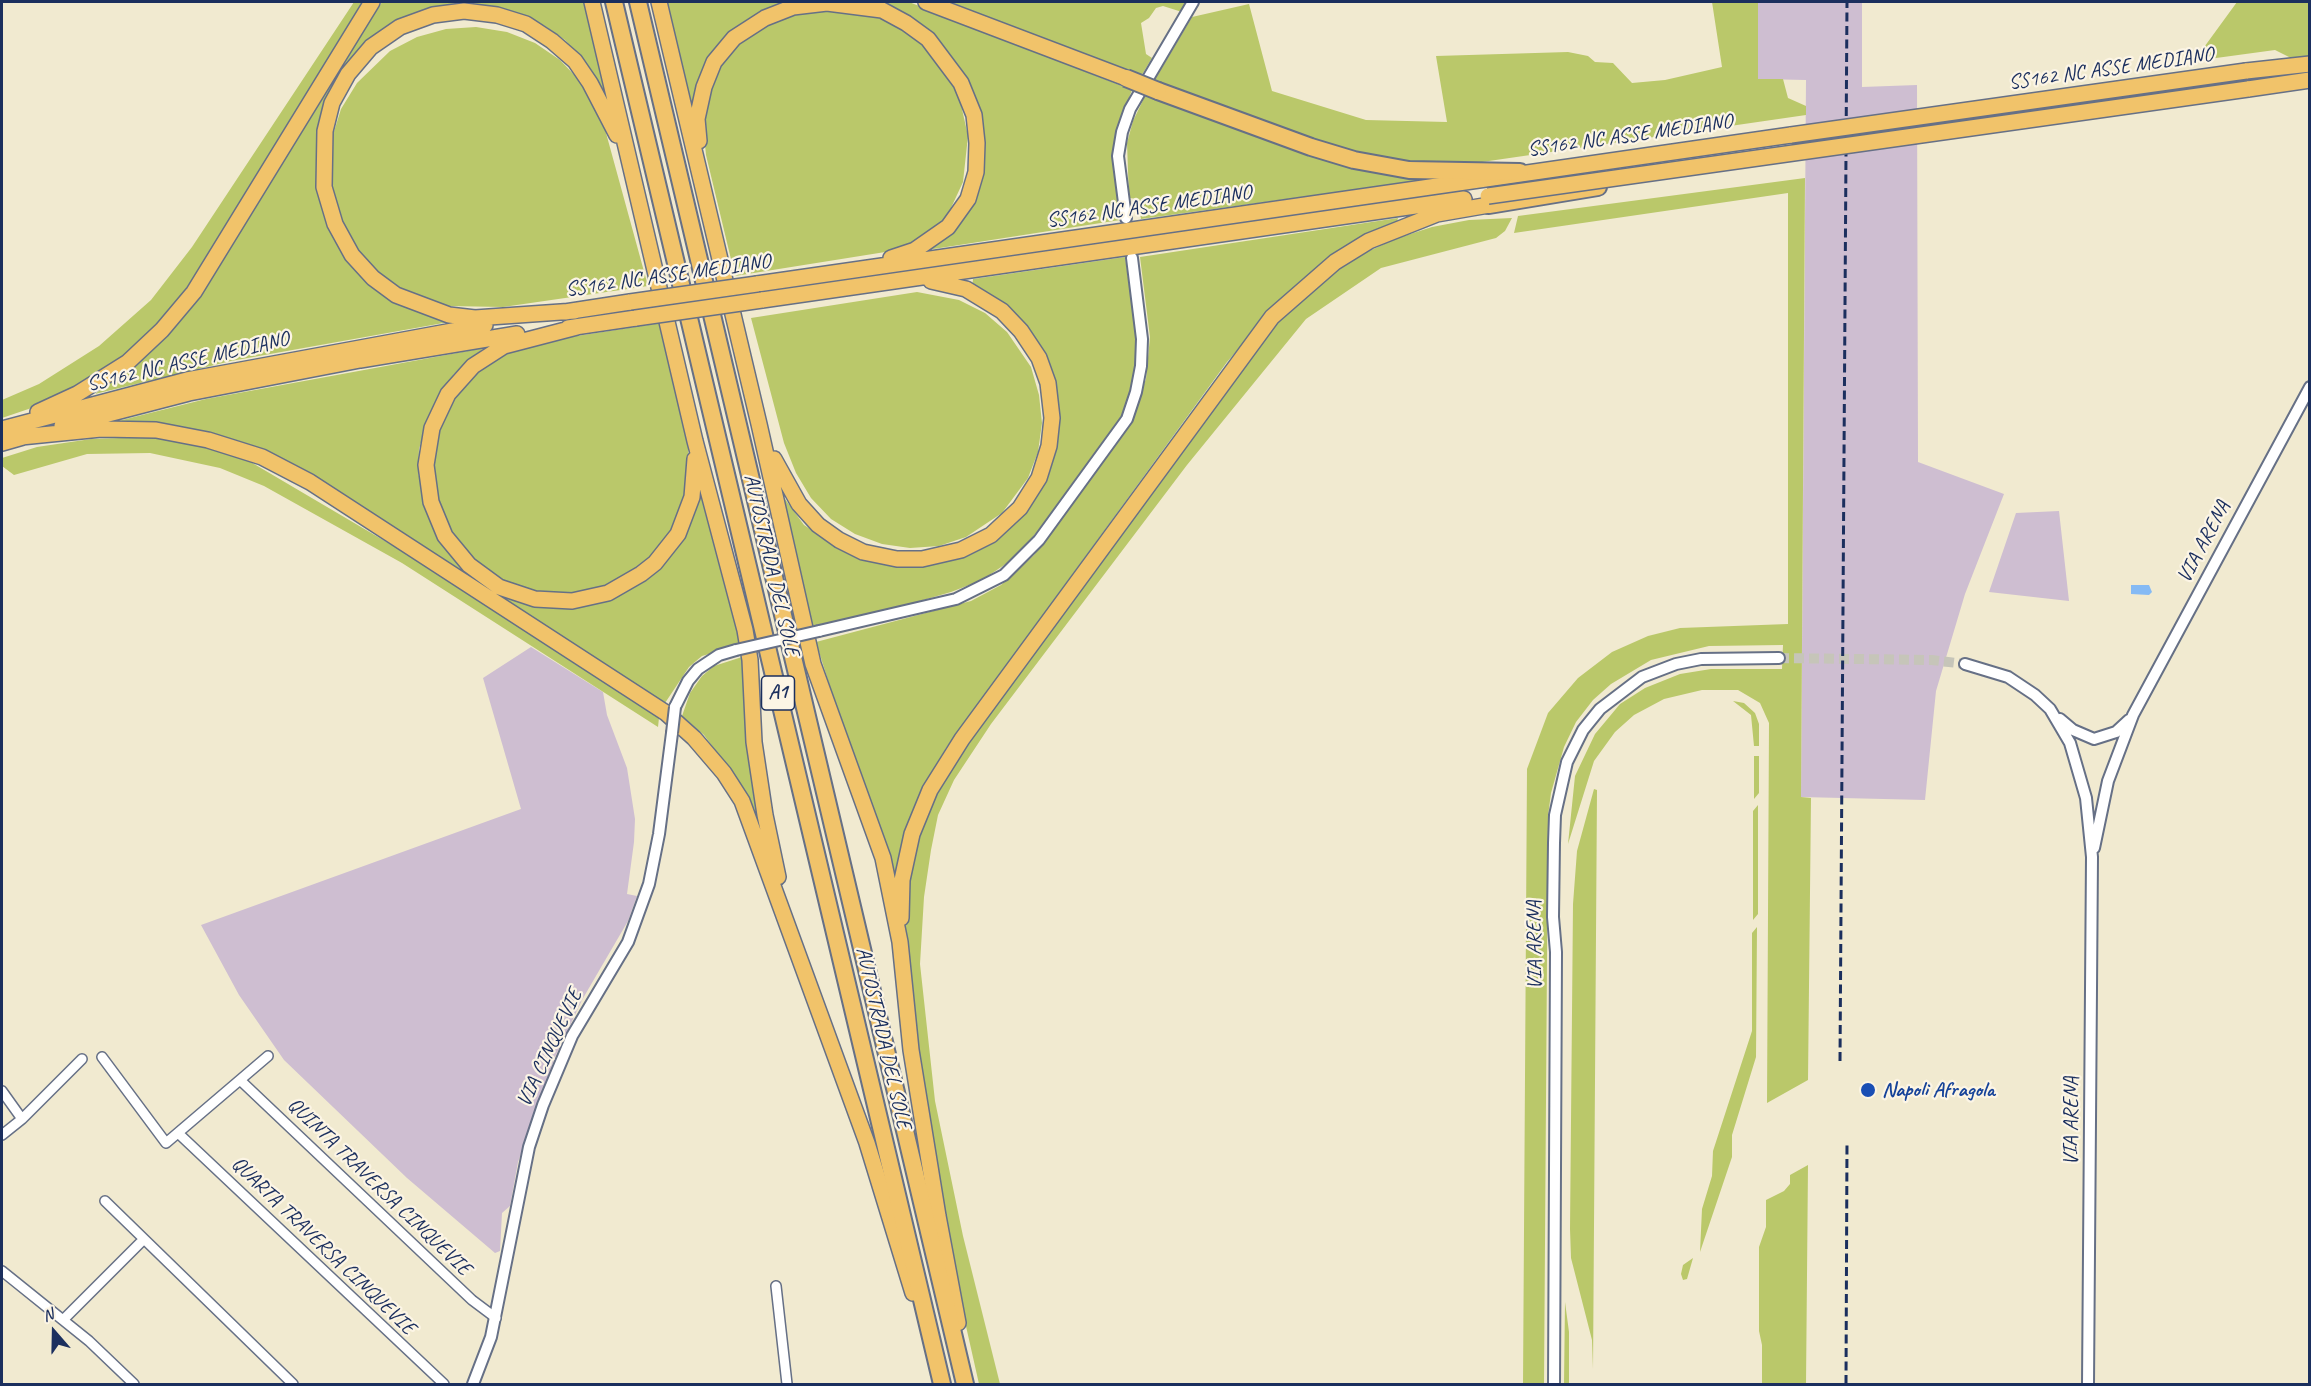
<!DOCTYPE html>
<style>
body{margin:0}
#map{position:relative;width:2311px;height:1386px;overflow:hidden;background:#f1ead0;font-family:Caveat,sans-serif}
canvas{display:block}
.frame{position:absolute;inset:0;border:3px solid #1b2f5e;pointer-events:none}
.north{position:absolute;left:24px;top:1302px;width:60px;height:60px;-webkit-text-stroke:4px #fcf5e5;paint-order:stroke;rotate:340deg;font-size:16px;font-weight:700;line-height:24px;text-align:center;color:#1b2f5e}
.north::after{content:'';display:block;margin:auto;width:21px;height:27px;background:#1b2f5e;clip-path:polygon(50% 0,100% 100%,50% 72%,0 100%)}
</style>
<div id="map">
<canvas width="2311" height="1386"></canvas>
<div class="frame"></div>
<div class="north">N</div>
</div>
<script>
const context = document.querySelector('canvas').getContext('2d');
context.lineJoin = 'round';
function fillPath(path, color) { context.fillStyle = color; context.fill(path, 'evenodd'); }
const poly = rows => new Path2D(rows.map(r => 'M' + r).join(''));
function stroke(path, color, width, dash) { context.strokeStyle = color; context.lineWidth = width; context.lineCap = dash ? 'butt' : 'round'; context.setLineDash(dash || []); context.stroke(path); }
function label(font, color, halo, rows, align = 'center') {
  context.font = font + ' Caveat,sans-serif'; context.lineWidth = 4.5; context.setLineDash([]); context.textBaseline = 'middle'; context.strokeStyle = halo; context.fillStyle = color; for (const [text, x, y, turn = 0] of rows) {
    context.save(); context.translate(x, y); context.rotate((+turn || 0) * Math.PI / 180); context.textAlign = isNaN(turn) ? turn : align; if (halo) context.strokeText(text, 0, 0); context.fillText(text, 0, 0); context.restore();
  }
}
const industrial = poly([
 [1758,2,1862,2,1862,87,1917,85,1918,462,2004,494,1965,594,1936,691,1925,800,1801,797,1806,80,1758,79],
 [2059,511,2069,601,1989,592,2016,513],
 [531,647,603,692,607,715,627,768,635,819,634,842,627,894,637,896,628,921,582,1000,555,1057,518,1162,510,1206,502,1213,500,1251,495,1253,407,1178,284,1060,239,995,201,925,521,809,483,678]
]);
const green = poly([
 [354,2,367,2,220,241,164,319,125,357,52,401,2,418,2,400,39,384,99,346,151,300,192,247],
 [382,2,586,2,608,94,605,94,584,62,565,40,545,26,510,13,481,7,387,31,334,91,321,194,388,297,409,308,449,322,231,361,95,394,151,351,183,318],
 [667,2,800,2,751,20,694,101,689,102],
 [860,2,909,2,1132,90,1115,134,1114,160,1120,220,927,250,952,230,982,153,944,48],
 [937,2,1188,2,1182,12,1163,6,1156,8,1149,18,1141,23,1146,54,1152,58,1140,78],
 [1712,2,1758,2,1758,79,1783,79,1788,98,1806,106,1806,115,1482,162,1429,165,1335,149,1193,99,1154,81,1192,17,1249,4,1272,91,1366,120,1447,122,1436,56,1568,52,1588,56,1595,62,1613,63,1632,83,1665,80,1722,67],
 [2237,2,2309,2,2309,56,2291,58,2275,50,2194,61],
 [808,9,854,9,897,24,933,53,958,91,968,136,963,182,944,223,904,249,735,276,706,155,703,125,707,91,719,66,729,53,765,24],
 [476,27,507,32,535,43,560,60,581,82,603,122,648,286,503,307,447,306,417,298,391,284,367,264,342,227,329,183,332,138,341,109,357,83,390,51,417,37,446,29],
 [1145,96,1425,177,1426,180,1141,219,1138,199,1129,198,1127,143,1133,121],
 [1805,178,1801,797,1811,798,1808,1080,1767,1103,1769,723,1760,703,1738,690,1702,690,1664,699,1634,715,1615,732,1594,761,1568,844,1575,776,1595,734,1620,704,1645,688,1680,674,1711,669,1782,669,1783,645,1709,646,1651,660,1611,684,1593,700,1576,722,1564,747,1551,793,1548,816,1544,1384,1523,1384,1527,769,1548,713,1578,678,1612,652,1648,636,1680,628,1788,624,1788,193,1514,233,1518,216],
 [1398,218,1397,222,1350,246,1276,305,1227,362,946,748,927,781,894,891,816,642,971,601,1001,585,1034,555,1129,424,1146,379,1150,337,1140,257],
 [1512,218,1505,231,1496,238,1381,268,1306,319,1187,465,991,724,954,780,938,815,931,850,924,897,920,964,935,1101,963,1236,1000,1384,979,1384,941,1215,900,942,909,872,928,810,942,779,1266,331,1306,292,1352,259,1395,239,1432,227,1469,220],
 [1125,257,1137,341,1136,367,1131,389,1120,419,1040,528,1016,557,982,580,951,592,885,611,811,626,783,502,785,499,804,525,827,540,924,566,1022,516,1057,426,1057,395,1046,357,1029,328,1004,306,972,289,973,279],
 [917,292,959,300,985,313,1007,332,1031,367,1039,395,1042,423,1038,452,1028,478,1002,513,966,537,939,546,910,548,882,544,855,534,831,519,811,498,796,473,784,443,751,318],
 [661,323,688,439,689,466,686,494,670,534,653,557,631,575,591,592,548,596,506,584,461,550,440,513,432,470,434,442,450,402,468,379,503,354,544,341],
 [484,348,454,374,439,395,428,419,419,449,418,472,426,510,436,531,490,588,585,606,626,592,653,573,698,494,703,493,740,645,702,656,689,667,663,706,315,483,170,428,114,422,206,399],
 [149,437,210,448,249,461,434,570,659,718,658,727,402,563,264,486,220,468,150,453,87,454,14,475,2,466,2,458,37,447,91,439],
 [742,657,751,756,759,812,754,814,729,769,704,735,682,716,690,693,702,676,714,666],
 [1733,701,1744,703,1755,713,1759,724,1759,746,1754,746,1751,715],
 [1754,756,1759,756,1759,793,1754,799],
 [1594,789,1597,790,1593,1369,1592,1340,1571,1258,1570,1229,1573,904,1577,851],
 [1758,805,1758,914,1753,920,1753,811],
 [1757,927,1756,1057,1732,1135,1732,1157,1700,1252,1702,1209,1712,1176,1713,1151,1752,1031,1752,933],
 [1808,1165,1806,1384,1762,1384,1762,1345,1759,1331,1759,1247,1766,1227,1766,1200,1784,1191,1790,1184,1790,1175],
 [1693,1258,1687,1279,1683,1280,1681,1274,1683,1265],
 [1565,1302,1569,1332,1569,1384,1564,1384]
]);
const water = poly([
 [2131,585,2149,585,2152,592,2149,595,2131,594]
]);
const tertiaryTunnel = poly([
 [1779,658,1932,660,1965,664]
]);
const minor = poly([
 [102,1057,166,1143,268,1056],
 [240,1080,472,1300,496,1318],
 [2,1091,22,1119,2,1135],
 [22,1119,82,1059],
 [178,1133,444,1384],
 [105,1201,293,1384],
 [2,1271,89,1341,134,1384],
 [776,1286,787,1384],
 [63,1320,144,1239]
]);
const tertiary = poly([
 [1126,218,1118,156,1122,132,1130,109,1193,2],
 [819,631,956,599,1004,575,1039,540,1127,419,1136,392,1141,366,1142,339,1132,258],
 [1965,664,2008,677,2035,695,2050,709,2070,743,2086,798,2092,857,2088,1384],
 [675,707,688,681,698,669,719,655,736,650],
 [2060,719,2073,730,2094,739,2116,732,2129,720],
 [2094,848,2108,781,2133,715,2310,387],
 [473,1384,491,1337,529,1147,543,1105,572,1036,628,942,649,884,659,834,672,733],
 [1554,1384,1556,952,1553,917,1554,843,1555,815,1567,762,1583,730,1600,709,1642,677,1676,664,1701,659,1779,658]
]);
const trunk = poly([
 [592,2,695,441,745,630,750,660,754,742,765,815,778,877],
 [659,2,759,424,813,664,883,858,900,942,911,1050,938,1216,958,1323],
 [926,2,1126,78],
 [2246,71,2310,64],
 [2248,89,2310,80],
 [699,141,697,119,704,87,714,62,734,38,765,18,793,7,827,3,882,10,906,23,928,39,961,83,974,115,977,143,976,172,968,199,948,227,915,250,891,258],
 [757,284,1791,135],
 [762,300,1464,199],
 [575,311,475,318,449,315,396,295,373,278,352,255,335,224,324,187,325,131,332,103,348,74,371,47,400,27,433,15,464,11,497,15,526,24,552,41,575,61,590,83,617,135],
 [565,312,630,302],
 [577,327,504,346,473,366,448,394,432,428,426,465,431,502,445,536,469,565,499,587,535,599,572,601,608,593,641,574,655,563,678,534,692,497,695,459],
 [568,328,636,318],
 [38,412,77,394,128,362,162,330,194,292,372,2],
 [62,426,189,393,360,360,517,334],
 [2,429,187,380,485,325],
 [21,437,101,429,156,430,208,440,262,457,310,482,666,713,694,738,724,773,742,801,867,1143,913,1293],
 [2,443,30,435],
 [774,459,799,504,818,525,839,540,863,552,897,559,922,559,961,550,991,535,1020,508,1039,478,1049,446,1052,418,1048,383,1039,358,1021,331,1002,311,966,289,931,281],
 [901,918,902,880,912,834,930,790,962,739,1272,317,1335,262,1369,241,1437,214,1489,205]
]);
const motorway = poly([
 [614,2,942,1384],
 [638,2,965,1384],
 [1158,91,1311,147,1354,160,1409,170,1520,172],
 [1489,205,1598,187]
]);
const rail = poly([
 [1840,1061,1847,2],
 [1846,1384,1847,1142]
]);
const tertiaryBridge = poly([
 [736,650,819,631],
 [672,733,675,707]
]);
const trunkBridge = poly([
 [1791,135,2246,71],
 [1488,196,2248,89],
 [630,302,757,284],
 [636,318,762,300]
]);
const motorwayBridge = poly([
 [1126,78,1158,91]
]);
const markers = [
 [1868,1090,8,"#1a4fb4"]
];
const shields = [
 [778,693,33]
];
const shieldNames = [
 ["A1",778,693]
];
const streetNames = [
 ["SS162 NC ASSE MEDIANO",2111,69,-8],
 ["SS162 NC ASSE MEDIANO",1630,136,-8],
 ["SS162 NC ASSE MEDIANO",1149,207,-8],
 ["SS162 NC ASSE MEDIANO",668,276,-8],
 ["SS162 NC ASSE MEDIANO",188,362,-13],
 ["VIA ARENA",2204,542,-62],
 ["AUTOSTRADA DEL SOLE",771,565,77],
 ["VIA ARENA",1535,945,-91],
 ["AUTOSTRADA DEL SOLE",883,1038,77],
 ["VIA CINQUEVIE",550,1048,-65],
 ["VIA ARENA",2071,1121,-90],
 ["QUINTA TRAVERSA CINQUEVIE",379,1187,44],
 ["QUARTA TRAVERSA CINQUEVIE",323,1246,44]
];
const transitNames = [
 ["Napoli Afragola",1882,1090]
];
fillPath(industrial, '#cebed1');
fillPath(green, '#bac86a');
fillPath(water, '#85baf4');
stroke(tertiaryTunnel, '#c6c5b9', 10, [10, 5]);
stroke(minor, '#667086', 12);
stroke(tertiary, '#667086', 14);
stroke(trunk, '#667086', 18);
stroke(motorway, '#667086', 20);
stroke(minor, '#fff', 9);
stroke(tertiary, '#fff', 10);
stroke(trunk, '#f1c36a', 15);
stroke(motorway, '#f1c36a', 16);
stroke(rail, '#1b2f5e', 3, [9, 4.5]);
stroke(tertiaryBridge, '#667086', 14, []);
stroke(trunkBridge, '#667086', 18, []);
stroke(motorwayBridge, '#667086', 20, []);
stroke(tertiaryBridge, '#fff', 10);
stroke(trunkBridge, '#f1c36a', 15);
stroke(motorwayBridge, '#f1c36a', 16);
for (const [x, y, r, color] of markers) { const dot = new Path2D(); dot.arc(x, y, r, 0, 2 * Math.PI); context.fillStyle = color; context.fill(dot); stroke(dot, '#fcf5e5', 2); }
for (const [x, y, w] of shields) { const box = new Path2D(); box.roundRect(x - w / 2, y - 17, w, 34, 4.5); context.fillStyle = '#fcf5e5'; context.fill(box); stroke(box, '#1b2f5e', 1.5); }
label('bold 20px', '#1b2f5e', null, shieldNames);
label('21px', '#1b2f5e', '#fcf5e5', streetNames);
label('bold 21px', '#164399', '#fcf5e5', transitNames, 'left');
</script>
